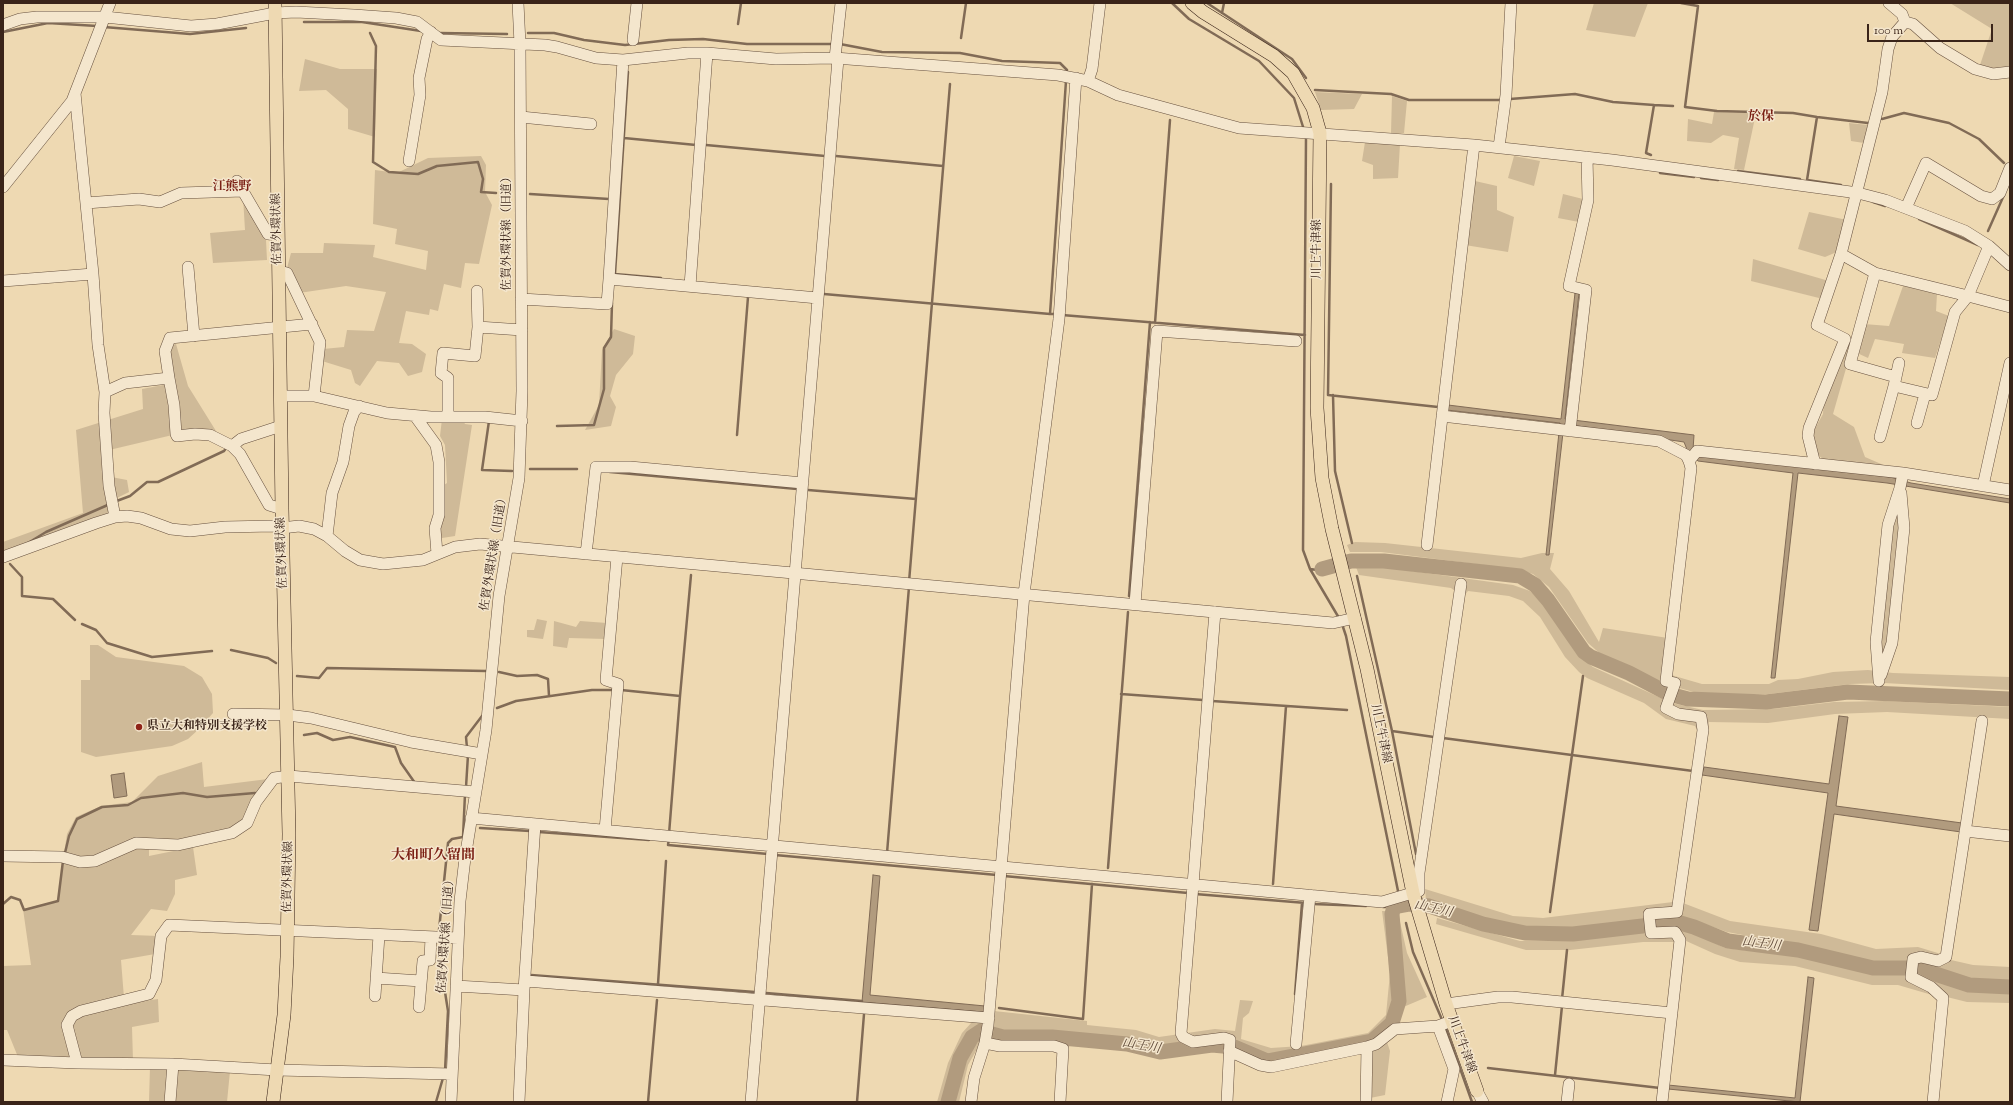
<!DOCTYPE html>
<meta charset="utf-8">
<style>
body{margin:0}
#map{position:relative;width:2013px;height:1105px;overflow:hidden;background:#eed9b2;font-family:"Sorts Mill Goudy",serif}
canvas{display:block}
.frame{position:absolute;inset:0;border:4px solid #3a2419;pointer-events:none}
.scale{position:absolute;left:1867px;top:24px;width:126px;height:18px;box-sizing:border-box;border:2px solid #3a2419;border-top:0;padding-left:5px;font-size:12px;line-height:14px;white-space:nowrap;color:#3a2419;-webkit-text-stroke:3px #f4e6cd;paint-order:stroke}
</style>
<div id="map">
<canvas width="2013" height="1105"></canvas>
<div class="frame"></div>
<div class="scale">100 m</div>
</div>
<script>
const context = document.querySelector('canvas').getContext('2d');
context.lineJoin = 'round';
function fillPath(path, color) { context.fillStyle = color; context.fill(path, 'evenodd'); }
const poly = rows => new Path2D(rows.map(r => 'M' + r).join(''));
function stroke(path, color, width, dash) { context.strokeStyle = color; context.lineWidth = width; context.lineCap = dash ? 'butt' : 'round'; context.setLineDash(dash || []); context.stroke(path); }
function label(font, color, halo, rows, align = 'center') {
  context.font = font + ' "Sorts Mill Goudy","Noto Serif JP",serif'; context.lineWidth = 3; context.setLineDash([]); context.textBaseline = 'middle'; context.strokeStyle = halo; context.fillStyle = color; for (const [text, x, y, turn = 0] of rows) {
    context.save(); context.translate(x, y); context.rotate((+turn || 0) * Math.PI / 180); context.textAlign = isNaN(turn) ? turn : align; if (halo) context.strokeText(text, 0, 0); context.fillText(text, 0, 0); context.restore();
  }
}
const green = poly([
 [1594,3,1648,3,1635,37,1586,30],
 [1950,3,2010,3,2010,69,1979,68,1992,29],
 [305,59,340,69,377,69,375,137,348,129,348,109,326,90,299,91],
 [1315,92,1362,94,1354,109,1321,110],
 [1392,96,1407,101,1404,133,1391,133],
 [1714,112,1756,113,1744,170,1734,169,1739,138,1723,135,1711,143,1687,141,1688,119,1712,124],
 [1849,123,1868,125,1864,143,1851,141],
 [1365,142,1400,144,1398,178,1373,179,1373,165,1362,161],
 [481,156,486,165,485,192,492,205,479,264,465,263,461,288,444,284,438,311,430,309,429,315,406,311,399,343,412,344,426,354,422,372,408,376,399,363,377,361,360,386,355,383,351,370,322,361,323,349,344,347,347,330,374,331,386,292,346,286,299,293,287,268,291,253,323,253,324,243,375,245,373,257,426,270,428,251,395,244,397,229,373,224,375,170,397,173,428,158],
 [1514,156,1540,161,1534,186,1508,178],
 [1475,181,1497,186,1497,210,1514,217,1508,252,1465,245],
 [1563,194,1583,199,1579,222,1558,218],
 [243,197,266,240,267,260,213,263,210,233,245,230],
 [1809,212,1847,220,1839,251,1825,257,1798,249],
 [1753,259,1829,281,1823,299,1751,281],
 [1903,286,1937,294,1936,311,1949,316,1935,358,1902,353,1904,344,1875,339,1868,358,1855,352,1864,324,1889,326],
 [614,329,635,336,633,354,616,375,610,396,616,407,611,426,585,430,599,405,602,350],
 [1849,340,1853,344,1833,414,1854,427,1865,457,1888,467,1825,461,1815,452,1811,436,1823,414,1824,395],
 [176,344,188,386,216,431,181,433,105,451,106,476,127,480,129,492,109,502,110,515,3,553,3,542,83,513,76,430,143,409,142,389,174,383,169,345],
 [442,419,462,419,465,424,472,425,455,536,442,538,439,529,441,487,447,483,445,445,440,436],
 [1898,505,1901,527,1890,641,1882,667,1878,641,1891,525],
 [1355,542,1385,543,1521,558,1542,553,1554,553,1550,569,1569,591,1599,642,1603,628,1668,638,1671,675,1702,684,1769,684,1778,680,1798,679,1833,672,1868,670,1893,673,2010,677,2010,690,1884,683,1850,684,1769,694,1704,695,1669,685,1605,658,1588,643,1549,587,1533,574,1515,569,1381,552,1350,552,1347,545],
 [1375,566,1513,585,1530,591,1548,609,1576,653,1593,667,1672,703,1703,710,1773,709,1834,702,1885,701,2010,707,2010,719,1887,712,1835,714,1768,723,1709,722,1707,733,1698,732,1695,726,1666,719,1644,703,1587,678,1579,672,1565,657,1540,617,1523,601,1509,596,1468,591,1463,597,1451,588,1359,575,1356,567],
 [537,619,547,621,543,639,527,637,527,630,534,630],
 [554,621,576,627,580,621,607,623,606,639,569,638,567,648,553,646],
 [90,645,98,645,116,657,184,666,202,677,212,694,213,713,199,729,188,739,172,746,96,757,81,752,81,680,90,680],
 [202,762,204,787,268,779,245,821,229,831,177,842,133,840,124,842,96,859,79,860,64,853,67,834,76,817,101,806,132,802,158,776],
 [138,847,149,847,149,856,193,847,197,875,175,880,175,894,167,911,151,909,131,935,159,936,155,954,121,960,124,998,79,1010,158,999,159,1022,132,1027,133,1061,18,1057,7,1030,3,1030,3,966,31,965,23,909,58,901,64,861,79,865],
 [1425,889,1513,916,1543,918,1673,902,1683,903,1730,921,1821,934,1876,949,1918,947,1941,954,1951,960,1973,965,2010,967,2010,981,1968,979,1914,962,1874,962,1797,945,1727,932,1694,920,1676,916,1581,927,1534,929,1514,926,1426,900],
 [1382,911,1389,911,1395,990,1390,1019,1370,1037,1268,1059,1239,1046,1223,1041,1159,1049,1128,1041,1049,1033,1003,1033,991,1029,994,1011,1087,1021,1087,1025,1136,1030,1159,1037,1215,1029,1235,1031,1240,1000,1253,1001,1249,1013,1243,1018,1241,1039,1271,1048,1301,1046,1368,1033,1386,1015,1390,973],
 [1398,913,1407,953,1427,997,1401,1008,1403,974,1395,917],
 [1437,918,1520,941,1544,941,1677,928,1690,931,1725,948,1796,956,1871,971,1914,972,1963,989,2010,990,2010,1003,1967,1002,1947,997,1939,997,1898,985,1872,985,1795,966,1740,962,1715,954,1684,940,1677,942,1643,942,1570,950,1526,950,1436,924],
 [972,1022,983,1022,982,1027,968,1035,954,1062,944,1102,937,1102,948,1063,962,1033],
 [982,1036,979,1050,976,1051,968,1065,959,1102,952,1102,963,1058,974,1041],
 [1387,1042,1390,1051,1385,1095,1370,1098,1371,1052],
 [150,1067,171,1068,169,1102,149,1102],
 [175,1069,230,1071,227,1102,174,1102]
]);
const water = poly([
 [1575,293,1579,293,1565,419,1694,435,1693,450,1890,477,1911,483,2010,499,2010,503,1887,483,1798,473,1775,678,1771,678,1793,473,1698,461,1688,452,1684,442,1564,424,1549,555,1546,555,1560,423,1447,410,1448,405,1561,419,1575,293],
 [1839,716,1848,717,1836,806,1962,823,1961,832,1834,814,1818,931,1809,930,1828,793,1702,775,1704,767,1829,784,1839,716],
 [124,773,127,796,114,798,111,775,124,773],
 [873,875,880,876,870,995,985,1006,984,1012,862,1002,873,875],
 [1808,977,1814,978,1800,1102,1668,1089,1668,1085,1795,1098,1808,977]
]);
const stream = poly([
 [1172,3,1189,19,1259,61,1294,98,1304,130],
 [1207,3,1292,59,1306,78],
 [1681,3,1698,6,1685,107,1717,111,1793,113,1817,117,1868,123],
 [1222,13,1224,3],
 [304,22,362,22,421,31],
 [738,24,741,3],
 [104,27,190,34,246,28],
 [3,32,48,23,97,26],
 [370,33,376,46,373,162,389,172,418,174,437,166,478,162,483,179,481,192,496,193],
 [439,33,507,34],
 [528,33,554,33,584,40,625,45,669,40,703,39,747,44,833,44],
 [961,38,966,3],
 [840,44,882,52,960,53,1002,61,1060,63,1067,70,1066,74],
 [628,72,615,274,661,278],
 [1315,90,1391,94,1409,100,1502,100],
 [1510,99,1575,94,1613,102,1654,105,1646,153,1651,155],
 [1654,105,1673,106],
 [1817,117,1807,180,1841,185],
 [1882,119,1904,113,1949,123,1979,139,2004,163],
 [1306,137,1303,550,1310,569,1317,570,1322,569],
 [624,138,696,145],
 [706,145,825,156],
 [836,156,943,166],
 [1738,171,1800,179],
 [1660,173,1694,177],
 [1701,178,1718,180],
 [1331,184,1328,395,1438,407],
 [530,194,609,199],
 [1873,202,1885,206],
 [1919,219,1978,245],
 [1988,231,2004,195],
 [824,294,1050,314],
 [1057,314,1050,314,1066,81],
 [1062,315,1305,335],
 [1155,323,1170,120],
 [1333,395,1335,471,1352,543],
 [489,421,482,470,512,471],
 [557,426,594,425,604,389,604,348,611,337,612,303],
 [737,435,748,297],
 [530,469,577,469],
 [610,472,797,489],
 [808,490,916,499],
 [114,502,130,496,147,482,158,482,224,451,227,447],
 [28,543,46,532,110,504],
 [10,564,22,577,22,596,53,599,75,620],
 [1310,569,1339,618],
 [1357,576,1392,731,1416,854],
 [909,582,950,84],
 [1129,596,1150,322],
 [82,624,96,630,107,643,152,657,212,651],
 [1342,624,1346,636,1398,891],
 [231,650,268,658,276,663],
 [499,672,517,676,537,675,548,679,549,696],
 [297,676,319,678,327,668,486,671],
 [621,690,680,696,669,834],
 [1121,694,1203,700],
 [680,696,691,575],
 [1212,701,1347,710],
 [497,708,516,701,592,690,614,690],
 [1392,731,1434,737],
 [304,735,317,733,333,740,350,737,395,747,401,763,415,783],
 [1443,738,1693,771],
 [467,748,466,737,482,716],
 [466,787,468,755],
 [480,828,530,831],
 [539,832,649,840],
 [669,838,668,845,768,854],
 [65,853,69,836,77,819,102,807,128,805,141,798,183,793,207,797,255,793],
 [887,853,909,587],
 [775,855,997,875],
 [1108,868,1128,612],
 [1004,876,1188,893],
 [1273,884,1286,706],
 [1195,894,1306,903],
 [3,904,11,897,20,900,24,910,58,901,63,861],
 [1313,904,1366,906],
 [1383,907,1394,907],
 [1550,912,1583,676],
 [1406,923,1413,952,1443,1022],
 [441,934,439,930,448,843,452,839,463,837,465,794],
 [443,941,445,946,442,973,448,1011,445,1071],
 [531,975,755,992],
 [658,984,666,861],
 [766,993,862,1001],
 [1295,994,1302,903],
 [1562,999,1567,950],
 [999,1008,1083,1019,1092,884],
 [1445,1026,1472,1102],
 [1488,1068,1660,1088],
 [1555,1075,1562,1006],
 [436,1102,443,1078],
 [648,1102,657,1000],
 [857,1102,864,1014]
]);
const river = poly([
 [1322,569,1351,561,1384,561,1520,576,1535,585,1548,600,1584,652,1591,657,1629,673,1669,694,1688,699,1766,702,1848,692,2010,699],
 [948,1102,960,1058,972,1037,981,1031,1003,1037,1052,1037,1127,1044,1160,1052,1212,1045,1234,1047,1267,1061,1372,1041,1392,1023,1399,1001,1392,914,1394,907,1410,904,1429,906,1483,924,1525,933,1573,934,1677,922,1694,927,1728,941,1798,950,1873,968,1917,968,1969,985,2010,987]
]);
const minor = poly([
 [1889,3,1902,14,1905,22,1892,37,1888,49,1882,92,1841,254,1875,273,1968,296,1989,246],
 [1905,22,1913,24,1940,48,1975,69,1993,74,2010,72],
 [3,25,20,19,37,17,105,17,191,26,217,24,275,13,296,12,354,15,396,18,417,22,441,40,545,45,557,47,596,58,623,60,688,53,707,53,776,59,835,58,1058,75,1088,81,1118,95,1239,128,1474,145,1612,160,1858,193,1885,200,1965,231,1989,246,2010,265],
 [633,40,637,3],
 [835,58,841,3],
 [1088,81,1092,69,1100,3],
 [75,93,93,274,98,345,105,392,104,413,109,486,115,517],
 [521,117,591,124],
 [1499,147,1506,95,1511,3],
 [409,161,420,95,419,78,427,39,431,32],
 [237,181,268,234,278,235],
 [3,187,72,101,110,3],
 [86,203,139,199,160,202,181,193,243,191],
 [1906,208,1926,163,1981,196,1992,199,2000,193,2010,168],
 [188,267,194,336],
 [279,271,287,273,320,342,314,396],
 [1875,273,1850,364,1896,377,1894,386,1932,395,1955,312,1968,296,2010,307],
 [609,279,623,60],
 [3,281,93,274],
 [690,286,707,53],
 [521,299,607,304,609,279,818,298],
 [478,327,522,330],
 [1896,377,1899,363],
 [169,378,174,405,176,434,177,436,195,434,210,435,232,446,240,454,269,505,282,509],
 [105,392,125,383,169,378,165,351,170,338,312,324],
 [280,396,314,396,387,413,431,417,485,417,522,421],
 [415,416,436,445,439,462,439,515,435,528,437,554],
 [1442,416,1659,441,1686,455,1689,461,1691,468,1666,681,1675,683,1666,708,1678,714,1701,717,1703,730,1677,912,1649,914,1651,933,1675,932,1680,940,1662,1102],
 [448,417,448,378,441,373,443,353,475,356,478,327,477,291],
 [1917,423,1925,394],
 [1570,431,1586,290,1569,286,1588,200,1587,157],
 [1880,437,1894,386],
 [232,446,241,439,281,426],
 [1689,461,1697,451,1903,473,2010,490],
 [1815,464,1808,436,1809,428,1845,339,1817,325,1841,254],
 [1983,486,2010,363],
 [327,536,332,493,343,462,349,426,354,412,359,406],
 [1427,545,1474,145],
 [586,554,596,467,630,467,803,483],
 [3,557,96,523,115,517,127,516,141,518,171,529,190,531,225,527,273,526,282,528,299,526,314,529,327,536,345,551,360,560,383,564,423,560,455,547,480,544,1333,623,1355,618],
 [1135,604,1157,331,1296,341],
 [1215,612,1181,1033,1183,1037,1193,1042,1224,1038,1230,1040,1227,1102],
 [1881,675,1892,643,1904,528,1901,493],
 [1879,681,1876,642,1888,525,1900,488,1903,473],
 [233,714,288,715,311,718,411,742,482,754],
 [471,818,1382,902,1419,891,1419,873,1461,584],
 [605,830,618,684,606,680,617,557],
 [1965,831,2010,836],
 [3,856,62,857,80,862,95,861,136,843,178,845,232,833,247,823,256,802,274,778,289,776,475,792],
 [376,978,421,981],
 [526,981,989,1018],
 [456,986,524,990],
 [375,996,379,935],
 [1446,1004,1498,997,1512,997,1672,1013],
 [419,1007,423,961,430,960,431,937],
 [1438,1026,1454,1069,1447,1102],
 [985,1043,1000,1046,1054,1046,1063,1049,1060,1102],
 [1296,1044,1310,895],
 [1229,1051,1260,1065,1271,1067,1367,1047],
 [3,1060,77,1063,173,1064,277,1070,452,1074],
 [77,1063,67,1025,72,1016,81,1011,149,994,156,980,161,936,169,925,458,938],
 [1477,1091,1483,1102],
 [170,1102,173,1064],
 [451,1102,460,901,465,858,486,730,499,596,519,478,522,391,520,44,518,3],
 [519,1102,524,990,535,824],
 [751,1102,838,59],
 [971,1102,974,1078,985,1043,988,1025,1024,594,1059,319,1076,78],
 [1366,1102,1367,1047,1376,1044,1395,1029,1438,1026,1452,1021],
 [1567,1102,1569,1084],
 [1933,1102,1943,998,1931,987,1911,977,1913,959,1921,957,1938,961,1946,957,1982,721]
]);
const major = poly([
 [1192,3,1203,12,1274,56,1293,73,1313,108,1320,133,1317,408,1322,478,1332,529,1367,669,1413,893,1446,1004,1477,1091],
 [273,1102,284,1015,287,957,289,834,282,509,275,3]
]);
const markers = [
 [139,727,4,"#8f2418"]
];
const streetNames = [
 ["佐賀外環状線",278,229,-91],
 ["佐賀外環状線（旧道）",508,231,-90],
 ["川上牛津線",1318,249,-90],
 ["佐賀外環状線（旧道）",495,552,-81],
 ["佐賀外環状線",283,553,-92],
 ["川上牛津線",1380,734,78],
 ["佐賀外環状線",289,877,-89],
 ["佐賀外環状線（旧道）",447,934,-86],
 ["川上牛津線",1461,1045,70]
];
const poiNames = [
 ["県立大和特別支援学校",147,727]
];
const neighbourhoodNames = [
 ["於保",1761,118],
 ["江熊野",232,188]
];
const waterNames = [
 ["山王川",1433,910,13],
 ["山王川",1761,945,8],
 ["山王川",1141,1047,10]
];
const quarterNames = [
 ["大和町久留間",433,857]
];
fillPath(green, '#cfba98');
fillPath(water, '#b19b7e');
stroke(water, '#816b56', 1);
stroke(stream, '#816b56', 2.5);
stroke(river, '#b19b7e', 15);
stroke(minor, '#67513f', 12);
stroke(major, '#3a2419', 14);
stroke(minor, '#f4e6cd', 11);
stroke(major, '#eed9b2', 13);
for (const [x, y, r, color] of markers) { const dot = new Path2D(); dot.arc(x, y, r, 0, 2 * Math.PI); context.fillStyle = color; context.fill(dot); stroke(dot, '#f4e6cd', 1.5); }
label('12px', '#3a2419', '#f4e6cd', streetNames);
label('bold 12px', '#3a2419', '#f4e6cd', poiNames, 'left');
label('bold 13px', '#7a1f14', '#f4e6cd', neighbourhoodNames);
label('italic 13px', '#5e4837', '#f4e6cd', waterNames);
label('bold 14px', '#7a1f14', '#f4e6cd', quarterNames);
</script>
